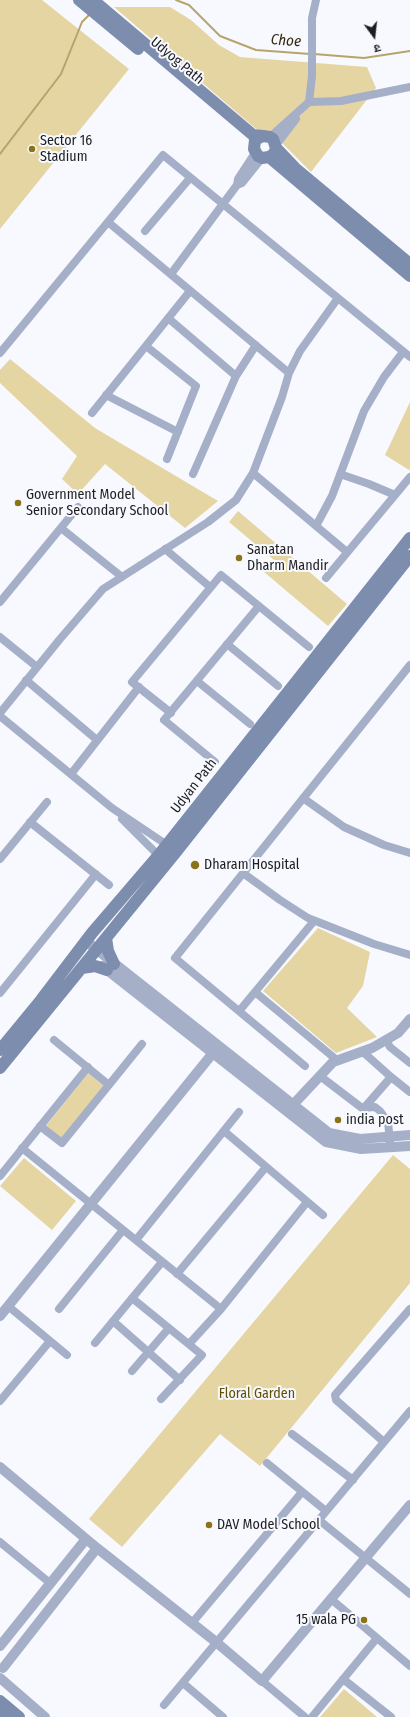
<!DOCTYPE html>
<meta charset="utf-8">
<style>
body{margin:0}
#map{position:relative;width:410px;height:1717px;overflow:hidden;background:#f7f9ff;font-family:"Fira Sans Condensed","Noto Sans Devanagari",sans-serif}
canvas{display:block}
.north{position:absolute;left:354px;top:16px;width:40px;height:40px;-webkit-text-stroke:3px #f7f9ff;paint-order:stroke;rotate:165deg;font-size:11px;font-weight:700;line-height:16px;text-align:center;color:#1d1e20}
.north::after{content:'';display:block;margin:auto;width:14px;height:18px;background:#1d1e20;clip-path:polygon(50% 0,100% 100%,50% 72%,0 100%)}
</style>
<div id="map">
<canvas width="410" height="1717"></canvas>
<div class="north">उ</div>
</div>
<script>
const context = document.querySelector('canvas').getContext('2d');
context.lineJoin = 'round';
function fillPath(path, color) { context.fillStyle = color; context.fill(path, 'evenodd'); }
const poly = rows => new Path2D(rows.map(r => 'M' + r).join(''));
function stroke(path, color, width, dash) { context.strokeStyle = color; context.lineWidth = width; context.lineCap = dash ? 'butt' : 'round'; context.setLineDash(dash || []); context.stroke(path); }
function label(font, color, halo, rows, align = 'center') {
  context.font = font + ' "Fira Sans Condensed",sans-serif'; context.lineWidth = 4; context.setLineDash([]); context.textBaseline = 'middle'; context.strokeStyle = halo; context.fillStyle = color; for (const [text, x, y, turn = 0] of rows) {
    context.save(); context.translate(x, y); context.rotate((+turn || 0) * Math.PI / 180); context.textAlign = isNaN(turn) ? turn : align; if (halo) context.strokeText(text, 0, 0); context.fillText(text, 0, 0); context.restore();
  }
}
const green = poly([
 [0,0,42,0,129,69,0,229],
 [114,7,170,7,191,20,219,45,240,57,367,67,376,88,311,172,279,140,255,128],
 [10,359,95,428,218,501,185,528,105,464,78,494,62,479,77,456,0,383,0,370],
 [410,402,410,469,409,470,385,455],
 [238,511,347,604,328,626,264,572,274,560,229,522],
 [318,928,370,952,363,986,347,1008,377,1037,336,1053,263,991],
 [88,1073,104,1086,62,1139,46,1126],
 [393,1155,410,1169,410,1283,260,1466,220,1434,122,1547,89,1519],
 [24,1158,76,1201,52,1230,0,1186],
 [344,1689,377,1717,320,1717]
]);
const stream = poly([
 [176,0,189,5,220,36,256,50,310,54],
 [314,54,364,58,410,51],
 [0,154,61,74,82,22,89,15]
]);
const minor = poly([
 [309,102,341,101,410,87],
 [270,137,309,102,312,76,312,18,316,0],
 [276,145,296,119],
 [237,185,242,183,262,158],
 [108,222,289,373],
 [145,231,190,178],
 [171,274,237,185,238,179,255,153],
 [168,318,236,376],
 [146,346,196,386,167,459],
 [0,353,163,155,410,357],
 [106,395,178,432],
 [92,413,190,291],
 [253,473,347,552],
 [193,474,236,376,256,345],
 [340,474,369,484,395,495],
 [316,526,332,496,364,411,384,377,403,352],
 [61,528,122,577],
 [165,549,210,587],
 [326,578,410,477],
 [0,602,78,507],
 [0,637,37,667],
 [227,644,278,686],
 [26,680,97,740],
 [197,681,250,724],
 [0,713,60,639,103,589,208,522,236,500,253,473,282,397,289,373,300,351,338,298],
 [171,713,132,682,221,575,309,647],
 [0,716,112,808,170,847],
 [215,762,164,720,259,606],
 [71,774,139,687],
 [303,798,344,827,384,845,410,853],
 [122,819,162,859],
 [30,822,109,885],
 [0,859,47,802],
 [243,873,280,900,308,918,374,944,410,955],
 [255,992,338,1061],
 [0,993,96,874],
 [240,1010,314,921],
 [54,1040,109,1085],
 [386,1040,390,1047,410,1063],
 [363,1052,391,1077,364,1108],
 [305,1066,175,958,410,665],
 [320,1076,362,1108,375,1107,380,1111,388,1122,390,1142],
 [391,1077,410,1092],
 [40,1126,62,1143,142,1044],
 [224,1131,323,1215],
 [22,1148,221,1309],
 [0,1176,88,1067],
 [136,1240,239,1112],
 [177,1274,266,1167],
 [132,1298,202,1355,161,1399],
 [8,1306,67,1355],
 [59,1309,123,1230],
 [113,1321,180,1380],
 [95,1343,162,1262],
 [189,1344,221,1309,307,1202],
 [132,1371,169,1328],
 [0,1401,50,1341],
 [292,1434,353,1480],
 [384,1442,336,1400,335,1395,410,1309],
 [267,1463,326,1511],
 [319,1520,410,1594],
 [0,1542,50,1583],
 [331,1599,410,1666],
 [192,1623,302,1492],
 [343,1679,391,1717],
 [262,1681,305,1717],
 [183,1683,223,1717],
 [164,1705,410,1411],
 [312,1717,377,1638]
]);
const tertiary = poly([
 [86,941,329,1133,360,1139,410,1135],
 [102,966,326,1142,361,1149,410,1146],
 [289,1109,333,1062,372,1048,398,1033,410,1019],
 [0,1316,217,1048],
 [0,1467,97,1548,216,1642,262,1681,410,1505],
 [0,1646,86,1539],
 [3,1668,97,1548],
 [0,1678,45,1717]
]);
const secondary = poly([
 [79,0,138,49],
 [93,0,253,135,263,136,270,137,273,139,276,148,274,154,269,157,262,158,258,156,254,149,255,140,263,136],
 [276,148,295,168,410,264],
 [269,157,410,276],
 [106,938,108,951,114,964],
 [82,968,95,966,107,970],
 [0,1050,41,1000,92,933,158,856,410,538],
 [0,1068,176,852,410,556],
 [0,1701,19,1717],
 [0,1713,4,1717]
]);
const markers = [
 [32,149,4,"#8c7317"],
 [18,503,4,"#8c7317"],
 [239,558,4,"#8c7317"],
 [195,865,5,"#8c7317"],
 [338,1120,4,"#8c7317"],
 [209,1525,4,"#8c7317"],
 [364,1620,4,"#8c7317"]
];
const streetNames = [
 ["Udyog Path",177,61,40],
 ["Udyan Path",194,786,-52]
];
const poiNames = [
 ["Sector 16",40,141],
 ["Stadium",40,157],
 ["Government Model",26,495],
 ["Senior Secondary School",26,511],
 ["Sanatan",247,550],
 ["Dharm Mandir",247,566],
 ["Dharam Hospital",204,865],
 ["india post",346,1120],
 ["DAV Model School",217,1525],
 ["15 wala PG",356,1620,"right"]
];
const parkNames = [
 ["Floral Garden",257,1394]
];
const waterNames = [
 ["Choe",286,41,4]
];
fillPath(green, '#e5d5a3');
stroke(stream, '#b7a46b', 2);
stroke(minor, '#a5b0c8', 8);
stroke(tertiary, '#a5b0c8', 10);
stroke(secondary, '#7d8dae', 12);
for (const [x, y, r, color] of markers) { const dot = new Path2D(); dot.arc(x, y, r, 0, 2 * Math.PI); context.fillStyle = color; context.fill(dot); stroke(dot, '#f7f9ff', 1.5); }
label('14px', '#1d1e20', '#f7f9ff', streetNames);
label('14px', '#1d1e20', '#f7f9ff', poiNames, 'left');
label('14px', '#635004', '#f7f9ff', parkNames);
label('italic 15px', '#342b10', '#f7f9ff', waterNames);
</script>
